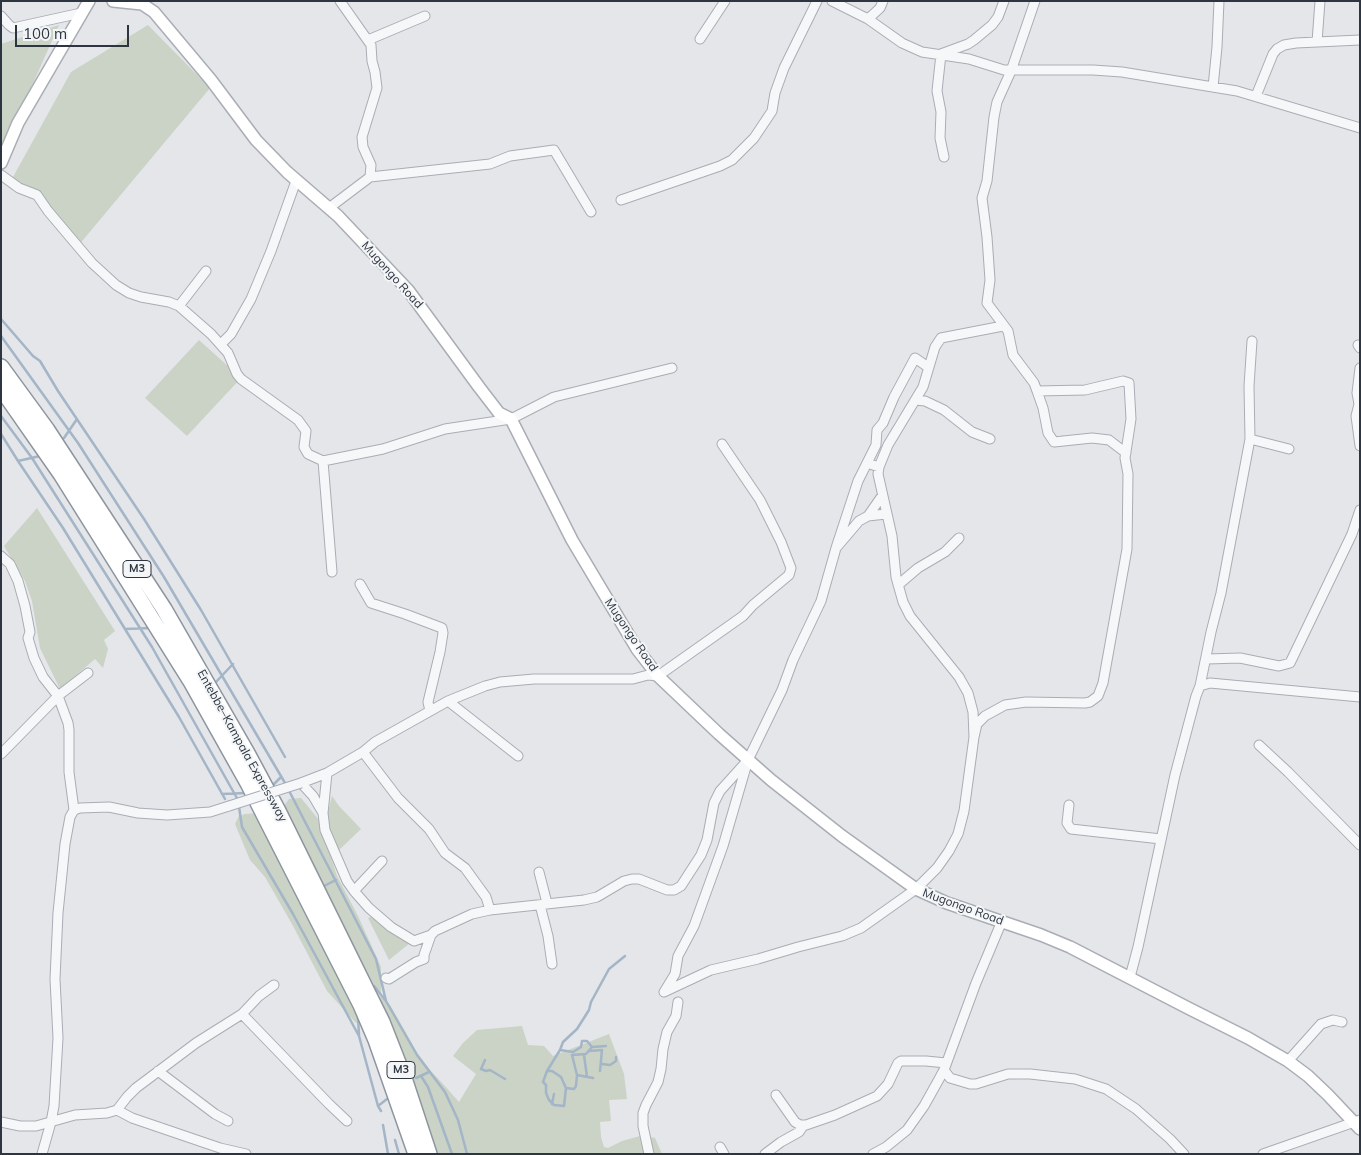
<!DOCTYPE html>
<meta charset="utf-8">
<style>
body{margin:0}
#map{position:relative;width:1361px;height:1155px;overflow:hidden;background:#e4e6ea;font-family:Mulish,sans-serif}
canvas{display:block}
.frame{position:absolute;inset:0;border:2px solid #2d3540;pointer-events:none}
.scale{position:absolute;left:15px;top:25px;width:114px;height:22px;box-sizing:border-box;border:2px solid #2d3540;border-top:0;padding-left:6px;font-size:15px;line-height:18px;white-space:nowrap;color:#2d3540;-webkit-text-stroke:4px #f3f5f7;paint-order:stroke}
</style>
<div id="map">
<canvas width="1361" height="1155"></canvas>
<div class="frame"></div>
<div class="scale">100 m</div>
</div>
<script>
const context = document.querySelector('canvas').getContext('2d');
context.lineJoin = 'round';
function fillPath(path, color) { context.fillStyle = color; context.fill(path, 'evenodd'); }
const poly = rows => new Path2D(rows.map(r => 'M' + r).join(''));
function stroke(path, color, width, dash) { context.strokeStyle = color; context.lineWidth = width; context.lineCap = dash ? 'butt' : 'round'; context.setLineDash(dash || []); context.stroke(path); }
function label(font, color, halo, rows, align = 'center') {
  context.font = font + ' Mulish,sans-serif'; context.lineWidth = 4; context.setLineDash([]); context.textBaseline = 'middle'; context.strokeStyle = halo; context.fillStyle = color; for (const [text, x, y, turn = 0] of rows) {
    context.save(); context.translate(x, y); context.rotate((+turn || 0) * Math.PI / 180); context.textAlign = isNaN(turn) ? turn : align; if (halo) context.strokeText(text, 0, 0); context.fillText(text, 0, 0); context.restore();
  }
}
const green = poly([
 [59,25,1,155,1,44],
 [148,25,210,88,78,246,13,177,71,72],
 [199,340,241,378,187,436,145,398],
 [37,508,115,631,104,640,108,649,103,668,95,659,60,689,40,648,32,601,25,581,4,546],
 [332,796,339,806,361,829,338,851,328,831,328,812],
 [301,798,319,820,337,876,358,916,381,967,381,992,379,995,390,1005,418,1054,430,1070,444,1085,459,1102,476,1074,453,1056,463,1043,477,1030,522,1026,528,1045,544,1046,553,1056,609,1034,624,1074,627,1099,609,1100,611,1121,600,1122,601,1137,604,1147,608,1148,622,1141,640,1136,655,1138,662,1154,436,1154,412,1078,379,995,283,807,289,799],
 [258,813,357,1013,359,1022,356,1023,327,991,292,924,265,877,250,860,235,824,239,816,245,814],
 [373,916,390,932,410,943,389,960,368,918]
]);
const stream = poly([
 [1,319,33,356,40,361,58,391,144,519,201,610,285,757],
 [1,336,78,443,164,577,285,783,376,959,386,1001],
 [1,416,32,458,152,647,238,800,242,827,293,914,359,1036,378,1106,381,1111],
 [1,434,18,461],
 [64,438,77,419],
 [40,456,18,461,63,528,179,717,225,799],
 [125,629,151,628],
 [215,683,233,664],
 [273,785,281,777],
 [222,794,246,793],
 [324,886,336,880],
 [374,986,386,1001,417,1055,445,1092,458,1120,467,1154],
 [358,1017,359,1035],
 [560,1050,573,1052,581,1047,582,1041,587,1041,592,1047,606,1046],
 [589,1051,602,1050,600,1071],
 [584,1055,587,1077],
 [485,1060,481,1069,486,1071,490,1070,505,1079],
 [602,1064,610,1065,616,1061,616,1057],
 [547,1071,552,1071,561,1077,566,1088,564,1106,554,1105,549,1100,546,1093,546,1085,543,1082,547,1071,560,1050,563,1042,577,1029,589,1010,591,1002,609,969,625,956],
 [577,1075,593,1078],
 [421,1076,428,1087,452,1154],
 [416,1078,429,1072],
 [566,1088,574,1089,576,1086,577,1075,572,1055,586,1054,592,1047],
 [552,1104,554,1094],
 [378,1106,387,1099],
 [383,1125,388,1154],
 [395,1140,399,1154]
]);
const street = poly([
 [340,1,371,45,372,61,375,72,377,88,362,137,363,147,371,165,370,177],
 [832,1,868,19,902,43,922,52,969,59,1004,70,1093,70,1122,72,1237,91,1360,128],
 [1,16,9,25,13,28,81,13],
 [868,19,880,8,883,1],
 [700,39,725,1],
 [368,40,425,16],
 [1317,42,1320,1],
 [1213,87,1217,47,1219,1],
 [1256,96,1273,54,1277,49,1284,45,1296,43,1360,40],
 [944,157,940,138,941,112,937,91,941,54,968,44,974,40,992,25,998,17,1004,1],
 [1,175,19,188,37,195,48,211,92,263,116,285,129,293,141,297,169,302,179,306,211,334,228,353,237,374,241,379,298,420,306,431,304,447,308,454,323,461],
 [621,200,720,166,732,160,754,138,772,111,775,93,784,68,817,1],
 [329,208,370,177,490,164,510,156,554,150,591,212],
 [179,306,206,271],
 [221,344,231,334,251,299,271,251,296,181],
 [1358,345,1360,348],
 [1360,368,1357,393,1359,404,1356,416,1360,446],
 [1037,391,1043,408,1048,433,1054,442,1092,438,1109,440,1126,453],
 [916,400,925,401,944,410,972,432,990,439],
 [1250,439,1289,449],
 [722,444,760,500,781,542,791,568,789,575,753,605,743,616,658,676,648,675,633,679,534,679,500,682,485,686,448,701,375,742,363,752,327,773,301,783,313,796,323,813,325,830,347,881,354,891,369,908,391,927,414,941,431,935,435,931,472,914,490,910,584,900,597,897,624,881,632,879,639,879,667,890,674,890,681,886,701,855,707,840,714,803,720,791,748,760],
 [867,463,876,445,877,430,883,423,894,397,915,358,928,367],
 [879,467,867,463,858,481,836,548,859,521,868,516,886,514],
 [868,516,882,496],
 [1,556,10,564,18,581,25,606,30,632,28,638,34,658,43,677,58,696,68,723,69,730,69,772,74,810],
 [332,572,323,461,383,449,445,429,511,419,554,397,672,368],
 [360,584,371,603,405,614,442,628,443,633,440,652,428,702,430,711],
 [898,585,918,568,945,552,959,538],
 [1207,659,1240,658,1279,666,1290,663,1352,534,1360,510],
 [1200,686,1210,683,1360,697],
 [448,701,518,756],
 [974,737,977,724,985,716,1005,705,1026,702,1085,703,1090,702,1098,696,1103,683,1127,549,1128,474,1125,458,1131,419,1129,383,1123,381,1085,390,1037,391,1034,383,1013,355,1008,331,987,303,990,280,987,237,982,198,987,181,994,117,997,102,1011,71,1035,1],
 [1259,745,1288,772,1360,845],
 [363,752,398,798,429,829,445,853,465,868,486,897,490,910],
 [1,754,58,696,88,673],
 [1069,805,1067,823,1071,829,1161,839],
 [323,813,327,773],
 [539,872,547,903],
 [354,891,382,861],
 [540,905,548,936,552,964],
 [1130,977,1138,947,1175,775,1196,696,1200,686,1211,632,1221,593,1250,439,1249,386,1252,341],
 [386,978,389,979,416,962,424,959,424,955,431,935],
 [664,992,711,970,758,959,798,947,842,936,861,928,916,889,937,868,949,851,958,834,964,811,974,737,973,712,968,693,959,677,910,616,903,602,896,577,892,536,878,474,879,467,888,445,923,387,935,347,941,338,1003,326],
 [664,992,675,974,678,956,694,926,723,846,748,760,782,690,793,660,821,601,836,548],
 [242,1014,329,1104,347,1121],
 [1288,1061,1321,1024,1333,1020,1342,1022],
 [944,1070,950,1078,970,1084,976,1084,1008,1074,1030,1074,1075,1079,1106,1089,1136,1109,1170,1139,1184,1154],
 [158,1071,215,1114,228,1121],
 [776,1095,795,1122,800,1125,806,1125,835,1115,877,1096,888,1084,898,1063,901,1061,926,1061,946,1063],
 [117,1110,132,1118,220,1148,246,1154],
 [1,1122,20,1126,36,1126,75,1115,107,1113,117,1110,127,1097,136,1088,196,1043,242,1014,259,996,274,985],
 [720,1147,724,1154],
 [42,1154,51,1122,54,1106,58,1038,55,979,58,913,65,844,70,817,74,810,80,808,109,807,138,813,167,815,210,812,229,806],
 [649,1154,643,1126,643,1113,646,1105,658,1082,661,1069,663,1049,667,1032,676,1016,678,1002],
 [765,1154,781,1142,799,1132,803,1126],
 [873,1154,886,1147,907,1130,924,1106,938,1081,944,1070,976,983,1002,921],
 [1263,1154,1360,1120]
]);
const secondary = poly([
 [113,1,142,4,154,12,211,80,256,140,287,172,338,216,408,290,479,387,499,413,511,419,572,540,637,649,658,676,719,734,771,780,842,836,916,889,947,903,1041,935,1070,947,1190,1009,1248,1038,1288,1061,1308,1076,1328,1095,1360,1129],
 [1,163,18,123,89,1]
]);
const highway = poly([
 [1,367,47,430,164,609,248,755,278,811,382,1022,404,1078,429,1154],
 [1,388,61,474,192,683,248,783,361,1005,376,1040,416,1154]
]);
const streetBridge = poly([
 [229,806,301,783]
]);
const shields = [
 [137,569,28],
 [401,1070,28]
];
const shieldNames = [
 ["M3",137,569],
 ["M3",401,1070]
];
const streetNames = [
 ["Mugongo Road",392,275,48],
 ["Mugongo Road",631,635,56],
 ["Entebbe–Kampala Expressway",242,746,61],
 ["Mugongo Road",963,907,20]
];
fillPath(green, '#cad3c6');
stroke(stream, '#a3b5c6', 2.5);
stroke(street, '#a9adb4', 11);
stroke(secondary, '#a9adb4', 14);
stroke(highway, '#8d959f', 18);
stroke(street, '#f6f7f9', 9);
stroke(secondary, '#fff', 11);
stroke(highway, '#fff', 15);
stroke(streetBridge, '#a9adb4', 11, []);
stroke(streetBridge, '#f6f7f9', 9);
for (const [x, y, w] of shields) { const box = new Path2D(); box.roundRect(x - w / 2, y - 8.5, w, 17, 4); context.fillStyle = '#f3f5f7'; context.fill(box); stroke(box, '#2d3540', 1); }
label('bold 11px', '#2d3540', null, shieldNames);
label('12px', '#2d3540', '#f3f5f7', streetNames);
</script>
